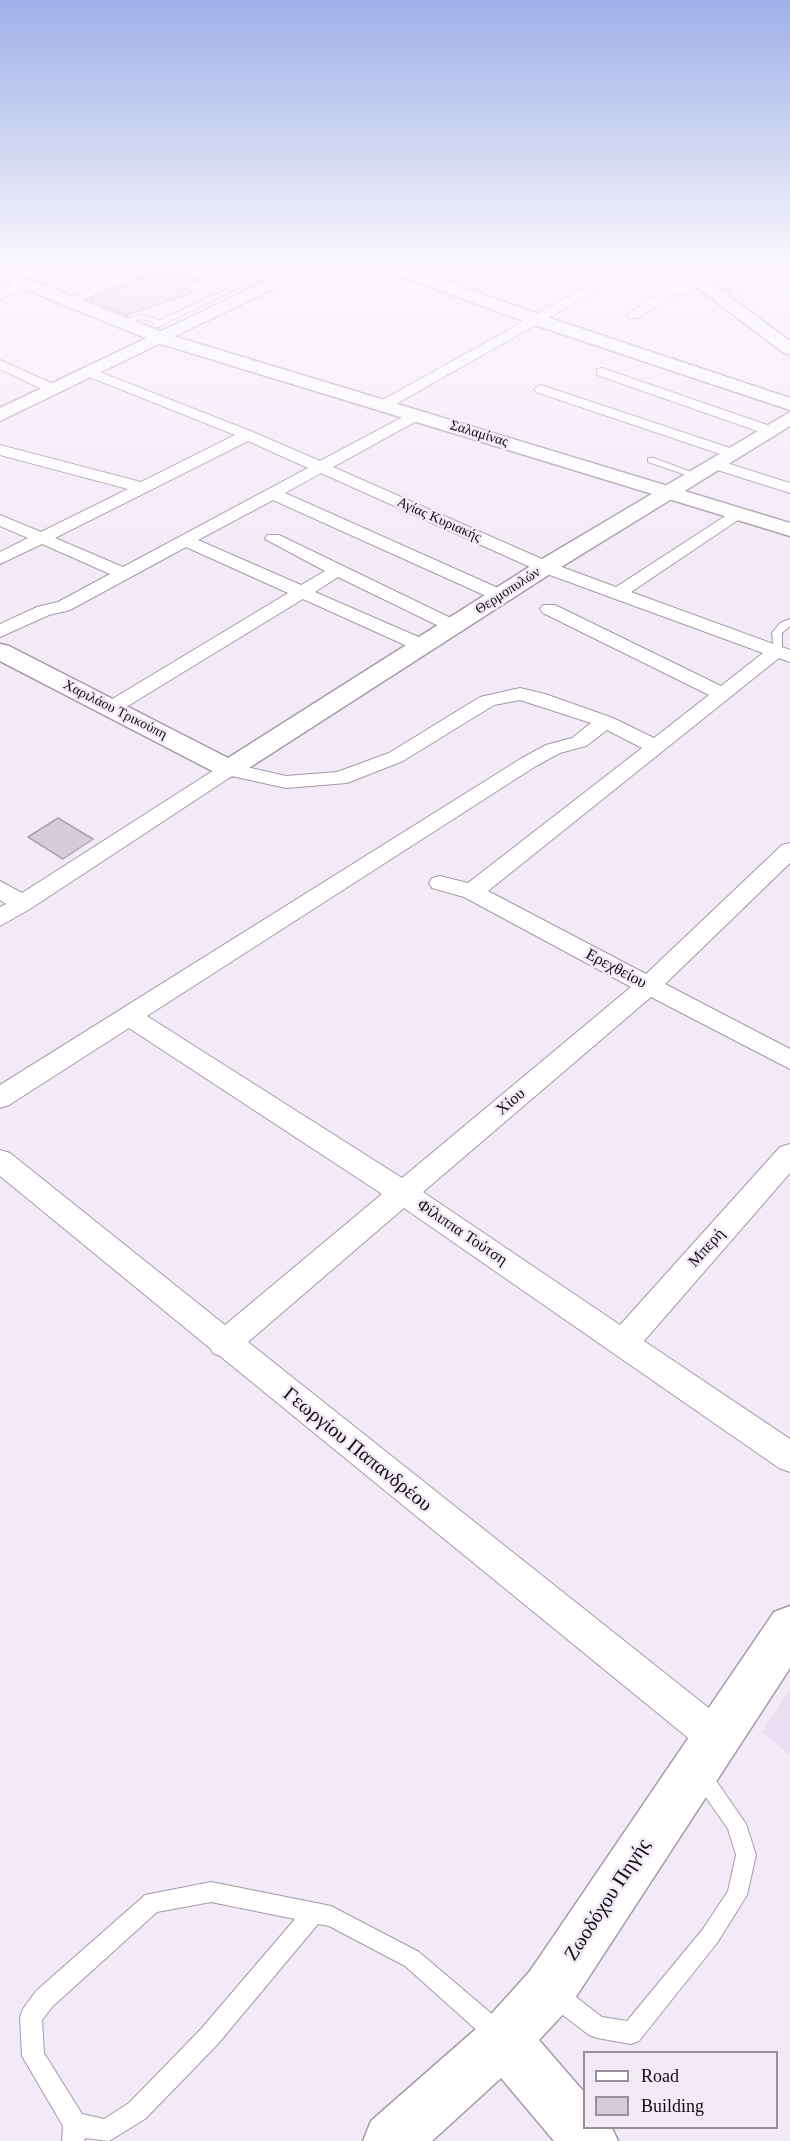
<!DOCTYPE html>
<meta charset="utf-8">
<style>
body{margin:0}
#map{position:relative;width:790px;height:2141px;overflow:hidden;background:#f3eaf8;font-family:"Times New Roman",serif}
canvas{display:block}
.legend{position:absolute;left:583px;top:2051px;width:195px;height:78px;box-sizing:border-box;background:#f3eaf8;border:2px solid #97919b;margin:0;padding:8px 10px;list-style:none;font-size:18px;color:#0e0c10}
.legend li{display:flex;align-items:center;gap:12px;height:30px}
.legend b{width:30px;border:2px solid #97919b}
</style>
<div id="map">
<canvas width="790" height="2141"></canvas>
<ul class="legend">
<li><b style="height:8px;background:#fff"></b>Road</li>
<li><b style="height:16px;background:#d6cdda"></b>Building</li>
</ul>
</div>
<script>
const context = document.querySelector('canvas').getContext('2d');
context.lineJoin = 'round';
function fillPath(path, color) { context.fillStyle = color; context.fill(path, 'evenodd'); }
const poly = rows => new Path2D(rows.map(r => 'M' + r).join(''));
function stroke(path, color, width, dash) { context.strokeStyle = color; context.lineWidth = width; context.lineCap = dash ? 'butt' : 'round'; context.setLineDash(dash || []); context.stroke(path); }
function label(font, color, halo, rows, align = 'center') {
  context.font = font + ' "Times New Roman",serif'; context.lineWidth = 5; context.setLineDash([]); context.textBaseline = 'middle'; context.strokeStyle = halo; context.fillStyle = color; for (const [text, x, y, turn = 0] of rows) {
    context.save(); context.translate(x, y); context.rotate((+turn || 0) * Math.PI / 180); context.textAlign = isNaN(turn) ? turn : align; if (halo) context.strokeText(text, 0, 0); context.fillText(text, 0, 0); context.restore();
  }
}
const built = poly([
 [790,1690,790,1755,762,1732]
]);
const building = poly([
 [166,266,203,279,182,287,194,292,127,315,90,300,166,266],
 [58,818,93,839,63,859,28,837,58,818]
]);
const service = poly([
 [790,265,790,269,719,296,714,295,790,265],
 [293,273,295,276,263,280,244,285,158,327,152,327,155,322,141,319,118,324,114,322,141,315,160,320,240,283,263,276,293,273],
 [648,458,654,458,699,475,692,477,648,462,648,458],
 [790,619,790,626,782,633,782,651,774,653,772,633,780,623,790,619],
 [701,1766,708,1769,746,1824,756,1855,747,1895,717,1943,639,2041,631,2044,597,2038,589,2035,547,2003,544,1995,547,1987,555,1984,563,1987,602,2017,627,2021,703,1929,728,1891,736,1855,728,1829,691,1776,694,1769,701,1766],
 [211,1882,331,1906,419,1952,506,2026,509,2034,506,2042,498,2045,490,2042,405,1966,329,1926,318,1924,217,2045,145,2119,109,2141,85,2138,84,2141,62,2141,63,2126,22,2056,20,2017,23,2009,36,1991,145,1895,211,1882],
 [211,1902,295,1919,201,2029,129,2103,104,2119,82,2114,44,2053,42,2020,52,2007,157,1912,211,1902]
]);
const minor = poly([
 [149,263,167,263,72,305,62,305,61,302,149,263],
 [542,263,560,263,601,279,629,263,645,263,389,408,379,408,377,405,379,402,591,284,542,263],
 [729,263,747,263,705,281,704,285,676,295,638,318,628,318,626,315,666,289,729,263],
 [783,263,790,263,790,268,786,267,783,263],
 [25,280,31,284,29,287,0,299,0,290,25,280],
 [0,360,60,387,62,390,55,394,50,393,0,369,0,360],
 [602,368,773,427,776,430,768,435,763,433,597,375,597,369,602,368],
 [92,369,253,432,320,461,412,412,422,412,424,415,422,418,333,467,551,563,616,587,733,511,745,511,747,514,631,592,790,650,790,662,779,658,488,891,646,974,782,845,790,843,790,863,665,984,790,1049,790,1069,651,997,423,1192,620,1325,780,1147,790,1144,790,1173,644,1341,790,1439,790,1472,779,1468,404,1208,248,1342,729,1724,734,1737,729,1750,716,1755,703,1750,220,1356,213,1353,211,1349,0,1176,0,1150,10,1153,225,1325,382,1194,129,1028,9,1105,0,1108,0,1085,522,758,546,745,572,738,591,723,520,700,494,705,403,761,347,783,286,788,232,776,30,909,0,926,0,907,6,904,0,900,0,881,22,893,222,765,229,763,286,776,337,772,389,753,480,697,520,688,545,694,613,718,654,738,709,695,543,613,540,609,543,605,555,605,721,686,763,653,539,571,321,473,285,493,507,592,510,596,501,601,495,600,273,500,198,540,301,585,325,571,265,539,267,535,279,535,459,622,462,626,453,631,447,630,338,577,315,592,430,642,432,646,430,650,416,650,303,599,118,712,104,712,101,708,104,704,288,593,186,547,70,610,49,615,0,637,0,624,37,607,58,602,110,574,42,544,0,564,0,552,28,538,0,526,0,515,41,532,128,489,0,455,0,445,141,482,235,435,87,376,87,370,92,369],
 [248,441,308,468,123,567,55,538,248,441],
 [607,730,642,748,468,883,440,876,432,878,429,883,432,888,464,897,631,987,402,1178,147,1016,536,766,560,753,586,746,607,730],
 [541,385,736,450,739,453,731,458,726,456,536,392,534,389,541,385],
 [714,459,790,483,790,493,708,467,706,464,714,459]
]);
const tertiary = poly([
 [304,263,326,263,0,421,0,408,304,263],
 [371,263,395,263,544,316,790,398,790,410,532,324,373,266,371,263],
 [790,412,790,426,553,572,238,775,229,777,220,775,0,661,0,644,9,646,228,758,537,562,790,412],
 [790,1606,790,1668,568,2009,539,2040,584,2092,584,2128,612,2128,618,2141,554,2141,501,2078,432,2141,363,2141,371,2121,485,2021,530,1971,774,1612,790,1606]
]);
const secondary = poly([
 [659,263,679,263,706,279,790,341,790,354,784,353,694,285,659,263],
 [0,268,170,335,790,523,790,536,158,343,0,279,0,268]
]);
const farStreetnames = [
 ["Σαλαμίνας",479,434,17],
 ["Αγίας Κυριακής",439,520,24],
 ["Θερμοπυλών",508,591,-33],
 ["Χαριλάου Τρικούπη",115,710,27]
];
const streetNames = [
 ["Ερεχθείου",616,969,28],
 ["Χίου",511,1102,-40],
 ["Φίλιππα Τούτση",462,1233,34],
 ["Μπερή",707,1248,-48]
];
const nearStreetnames = [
 ["Γεωργίου Παπανδρέου",357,1450,39],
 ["Ζωοδόχου Πηγής",608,1900,-57]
];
fillPath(built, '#eaddf0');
fillPath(building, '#d6cdda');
stroke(building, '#aca4b1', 1.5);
stroke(service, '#a39ba7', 2);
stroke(minor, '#a39ba7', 2);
stroke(tertiary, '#a39ba7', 3);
stroke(secondary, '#a39ba7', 3);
fillPath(service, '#fff');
fillPath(minor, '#fff');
fillPath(tertiary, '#fff');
fillPath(secondary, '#fff');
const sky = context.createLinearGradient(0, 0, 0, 563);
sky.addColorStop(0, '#9eb0e7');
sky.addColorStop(0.47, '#faf6fc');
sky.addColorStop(1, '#faf6fc00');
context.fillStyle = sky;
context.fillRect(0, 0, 790, 563);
label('14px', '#0e0c10', '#f3eaf8', farStreetnames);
label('16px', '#0e0c10', '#f3eaf8', streetNames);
label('20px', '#0e0c10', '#f3eaf8', nearStreetnames);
</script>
